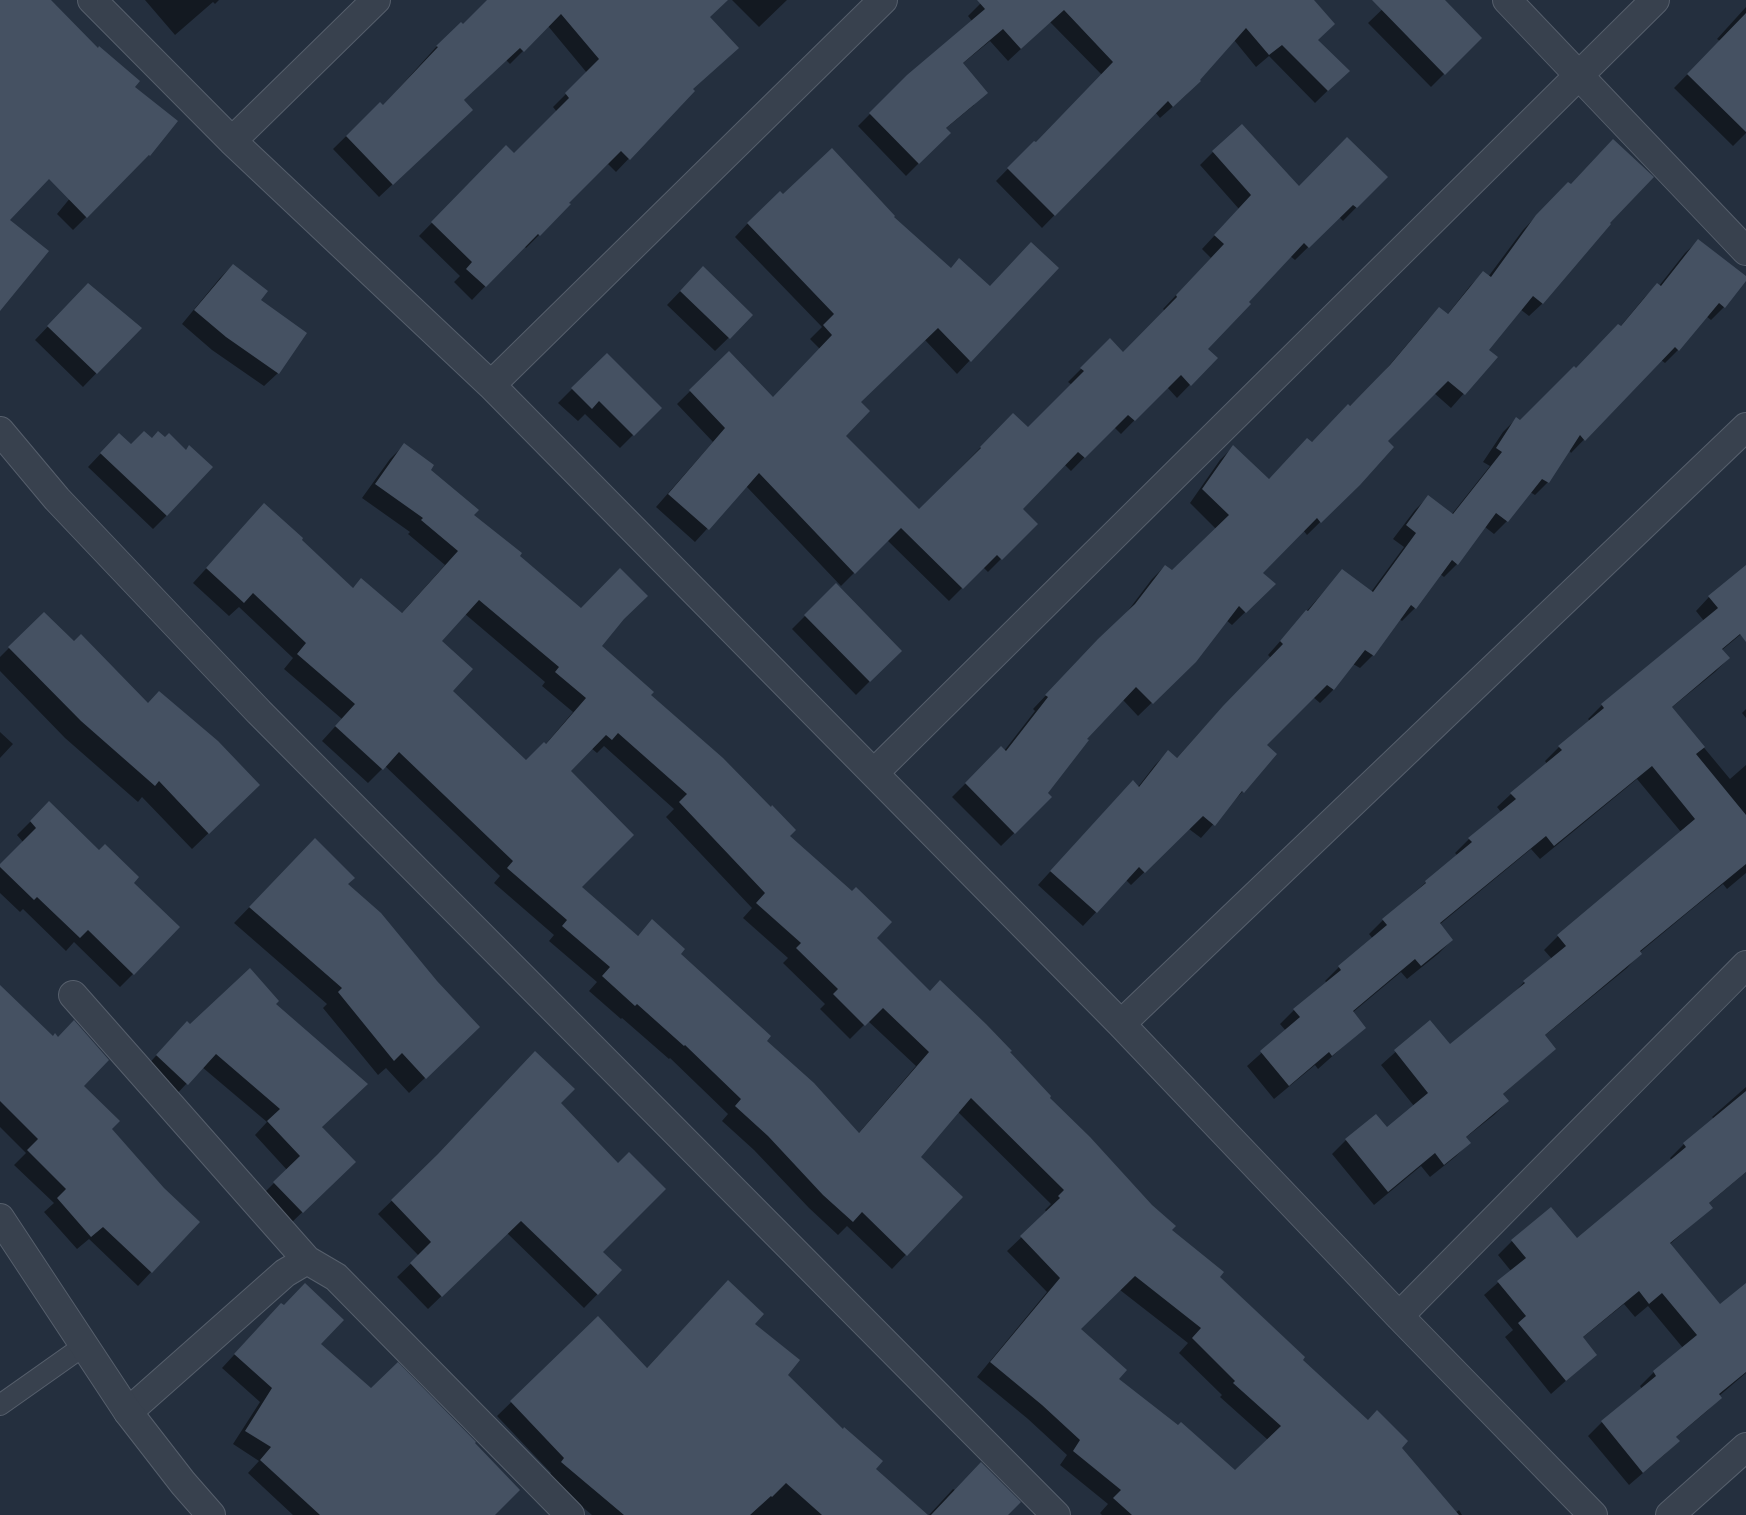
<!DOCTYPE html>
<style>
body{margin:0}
canvas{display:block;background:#242f3e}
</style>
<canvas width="1746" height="1515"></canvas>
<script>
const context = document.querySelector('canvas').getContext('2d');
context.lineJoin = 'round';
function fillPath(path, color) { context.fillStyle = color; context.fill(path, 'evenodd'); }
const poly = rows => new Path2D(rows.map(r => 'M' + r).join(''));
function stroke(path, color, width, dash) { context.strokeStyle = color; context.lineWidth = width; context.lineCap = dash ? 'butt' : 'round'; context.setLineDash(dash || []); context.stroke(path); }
const shadow = poly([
 [0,0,49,0,133,87,176,121,149,155,73,230,57,214,71,197,0,129],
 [145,0,219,0,215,4,213,2,175,35],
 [489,0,727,0,708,17,692,89,693,91,616,172,608,164,567,203,539,235,526,248,524,246,472,300,454,282,460,276,419,236,506,147,514,154,557,112,553,107,587,73,548,26,510,64,506,60,463,101,458,123,379,197,333,149,380,103,383,106,437,46,463,26],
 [732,0,787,0,759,27],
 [984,0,1312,0,1317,40,1348,71,1315,103,1269,56,1256,67,1234,40,1187,94,1160,118,1155,112,1042,228,996,181,1034,142,1035,144,1102,75,1050,22,1008,61,990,41,962,64,974,105,945,129,949,133,906,176,858,126,908,76,972,21,968,16],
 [1392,0,1443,0,1480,38,1431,87,1368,23],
 [1746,7,1746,133,1733,146,1674,88,1720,41,1717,39],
 [1213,152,1299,188,1386,177,1343,221,1339,217,1295,260,1290,256,1206,349,1216,358,1177,398,1167,387,1121,434,1114,427,1071,471,1064,464,1021,509,1036,524,988,572,983,567,949,601,887,540,841,586,746,486,695,542,656,507,713,442,677,404,729,353,773,398,820,349,810,339,822,327,735,237,748,223,783,196,893,217,950,269,990,287,1057,268,957,374,925,340,859,402,844,436,919,511,1013,414,1028,428,1072,385,1068,382,1110,340,1123,353,1165,311,1163,309,1211,258,1202,249,1239,209,1200,165],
 [1568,183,1609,223,1543,303,1529,316,1520,309,1487,350,1496,357,1451,408,1434,393,1386,441,1359,484,1307,535,1303,530,1261,573,1274,584,1232,625,1226,620,1195,661,1138,716,1123,700,1085,739,1047,794,1051,797,1001,846,952,797,1001,748,1004,751,1035,711,1033,709,1085,654,1124,616,1152,579,1165,566,1172,571,1216,529,1190,503,1220,460,1233,447,1268,480,1311,443,1377,380,1426,322,1439,308,1447,315,1470,286,1483,273,1488,277,1523,230],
 [1699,240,1746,278,1724,307,1711,320,1706,316,1678,350,1665,363,1661,360,1571,453,1569,450,1548,482,1535,495,1530,492,1507,521,1494,534,1485,527,1457,564,1444,577,1440,574,1415,608,1402,621,1399,619,1373,655,1360,668,1353,664,1333,690,1320,703,1313,697,1266,745,1276,754,1201,838,1189,829,1131,885,1126,880,1083,926,1038,885,1120,795,1138,787,1155,765,1168,752,1176,759,1210,721,1271,658,1268,655,1342,571,1371,592,1404,547,1393,539,1415,510,1428,497,1452,514,1490,466,1483,462,1503,432,1516,419,1520,421,1576,370,1620,327,1644,298,1657,285,1659,286,1685,253],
 [233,265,259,300,278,373,264,386,212,350,182,324,220,278],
 [690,281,752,315,715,351,667,305],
 [75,298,140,328,83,387,35,340],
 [607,354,660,408,620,448,585,414,578,421,558,403],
 [404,445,472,516,581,610,623,619,601,646,788,837,875,938,930,992,1008,1053,1171,1230,1301,1360,1367,1422,1400,1448,1455,1513,1459,1510,1462,1515,1102,1515,1100,1513,1108,1504,1060,1465,1067,1455,1028,1419,977,1377,1047,1292,1007,1251,1047,1213,1045,1210,1051,1204,958,1112,920,1157,961,1197,892,1269,847,1226,838,1235,809,1208,754,1150,722,1121,728,1114,670,1058,669,1059,622,1018,621,1019,589,991,597,982,549,941,554,935,494,883,500,876,385,766,368,783,322,741,342,719,284,669,293,658,239,607,229,616,193,583,251,519,300,540,352,589,361,580,401,614,445,565,408,534,410,532,362,498,390,459],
 [465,614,545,682,542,686,573,712,545,745,526,761,451,691,441,641],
 [604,746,674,809,666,817,752,908,743,918,788,958,783,963,825,1004,820,1009,850,1039,868,1021,916,1066,858,1134,679,954,652,921,637,937,581,887,569,771,591,748,597,753],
 [1120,1290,1188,1343,1179,1353,1222,1395,1220,1397,1268,1440,1235,1472,1117,1379,1079,1329],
 [106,448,167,515,153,529,88,467],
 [1746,578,1746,630,1722,650,1729,658,1715,672,1671,708,1730,779,1746,765,1746,873,1727,889,1723,884,1692,909,1639,953,1640,954,1627,968,1544,1036,1555,1049,1502,1095,1508,1101,1494,1115,1465,1138,1469,1143,1455,1157,1430,1177,1421,1166,1374,1205,1332,1154,1346,1140,1376,1115,1386,1129,1414,1106,1381,1065,1429,1022,1450,1046,1511,996,1524,982,1552,959,1544,950,1558,936,1681,832,1637,779,1540,859,1531,849,1439,925,1452,940,1438,954,1407,979,1401,972,1352,1013,1364,1028,1318,1069,1315,1065,1274,1099,1247,1066,1286,1031,1280,1024,1294,1010,1327,983,1325,981,1339,967,1373,939,1369,934,1383,920,1457,855,1455,853,1469,839,1501,812,1497,807,1511,794,1547,764,1545,761,1559,747,1590,721,1588,719,1602,705,1704,621,1696,611,1709,597],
 [836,585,900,651,856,695,792,629],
 [44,613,74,643,147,704,242,801,192,849,142,797,138,802,65,738,0,671,0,657],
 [1746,709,1746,718,1742,713],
 [0,732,13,744,0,758],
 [49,803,132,883,133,974,120,987,74,942,66,951,23,909,20,912,0,893,0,865,23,842,17,835],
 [299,856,346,885,463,1042,409,1093,386,1068,378,1075,323,1008,327,1004,234,923],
 [0,987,82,1086,110,1129,163,1189,198,1222,138,1286,89,1239,77,1249,44,1212,54,1203,14,1165,26,1153,0,1127],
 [274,1004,341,1175,289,1225,261,1196,287,1170,255,1135,267,1122,202,1067,174,1097,144,1069,174,1036,190,1026],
 [1746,1087,1746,1172,1708,1204,1711,1208,1670,1244,1719,1306,1746,1284,1746,1373,1719,1396,1720,1398,1707,1411,1675,1438,1678,1441,1664,1455,1629,1485,1588,1436,1602,1422,1642,1389,1640,1386,1654,1372,1683,1348,1648,1306,1635,1317,1624,1304,1582,1338,1596,1354,1551,1394,1505,1337,1513,1330,1484,1295,1511,1271,1498,1255,1512,1241,1577,1240,1672,1161,1670,1158,1684,1144,1714,1119,1712,1117],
 [430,1164,601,1252,620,1271,584,1308,507,1233,428,1309,397,1277,419,1256,378,1214],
 [714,1296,753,1324,787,1375,874,1469,926,1515,592,1515,547,1477,551,1473,497,1416,598,1318,646,1369],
 [281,1304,319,1344,493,1515,293,1515,248,1473,259,1461,233,1444,260,1402,222,1368],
 [953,1489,955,1490,1006,1515,929,1515]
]);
const building = poly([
 [0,0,51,0,98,48,99,46,140,81,135,87,178,121,150,156,149,155,87,218,49,179,10,220,49,251,0,311],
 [487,0,728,0,710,17,739,48,693,89,695,91,630,160,621,151,569,203,571,204,540,236,538,234,486,287,466,269,472,262,431,222,506,145,514,153,569,98,565,93,599,59,561,14,524,52,520,48,464,100,473,110,393,185,346,136,380,102,383,105,438,47,436,46,461,22,463,24],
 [977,0,1314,0,1335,24,1318,40,1350,71,1328,91,1282,45,1269,55,1246,28,1200,80,1201,81,1173,107,1168,101,1055,216,1007,168,1034,141,1036,142,1113,62,1064,10,1021,49,1003,29,963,63,988,93,946,128,951,133,919,164,869,113,907,75,985,9],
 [1372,0,1445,0,1482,38,1445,75],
 [1746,13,1746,132,1687,74],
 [1242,124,1299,186,1347,137,1388,177,1357,208,1353,205,1309,248,1304,243,1249,302,1251,304,1208,349,1218,358,1191,386,1181,375,1135,421,1128,415,1085,458,1078,452,1023,509,1038,524,1002,560,997,555,963,589,901,528,855,574,759,473,709,530,668,494,725,428,689,390,729,351,773,397,832,335,823,325,834,314,747,223,780,191,783,194,832,148,895,216,894,217,951,268,959,258,990,286,1031,242,1059,268,971,362,938,328,861,402,870,411,846,436,919,509,981,448,980,447,1013,413,1028,427,1084,371,1080,368,1110,338,1123,352,1177,297,1176,295,1224,244,1214,235,1251,195,1212,151],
 [1613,139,1654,177,1610,223,1611,224,1543,304,1533,296,1489,350,1498,357,1465,395,1448,381,1388,441,1394,447,1360,485,1321,523,1317,518,1263,573,1276,584,1246,613,1239,606,1196,662,1153,704,1136,687,1087,739,1089,740,1048,793,1052,797,1015,834,965,783,1001,746,1006,751,1048,697,1045,695,1098,639,1135,604,1165,565,1172,570,1229,515,1202,489,1233,445,1269,479,1307,438,1312,442,1348,404,1350,406,1390,365,1439,307,1448,314,1483,271,1491,277,1536,215,1568,182,1571,184],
 [1698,239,1746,276,1746,281,1725,308,1719,303,1679,351,1675,347,1585,441,1580,435,1549,483,1542,479,1508,522,1496,513,1458,565,1452,560,1416,609,1411,605,1374,656,1365,650,1334,690,1327,685,1267,745,1277,754,1244,793,1242,791,1215,826,1203,816,1145,873,1139,867,1097,913,1050,871,1133,780,1139,787,1168,750,1177,758,1223,706,1283,644,1280,641,1306,610,1308,611,1342,569,1373,592,1416,533,1406,525,1428,495,1453,514,1502,452,1496,448,1516,417,1520,420,1574,366,1576,368,1618,324,1621,326,1657,283,1661,286],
 [233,264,268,291,261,300,307,333,279,374,226,337,194,310],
 [703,266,753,315,730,339,680,291],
 [88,283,142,328,97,374,47,326],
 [607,353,662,408,634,436,599,401,592,409,571,388],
 [144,431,152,438,158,431,165,437,169,433,186,450,189,445,213,467,167,516,100,453,119,433,131,444],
 [404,443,434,465,431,470,479,510,474,515,522,553,520,556,581,608,620,568,648,596,624,619,602,646,654,692,651,695,723,758,771,807,772,805,796,830,790,836,852,891,856,887,892,922,877,938,930,991,940,980,986,1024,1012,1051,1010,1052,1051,1096,1050,1098,1090,1137,1152,1205,1176,1226,1172,1230,1224,1272,1220,1277,1305,1357,1303,1360,1368,1420,1377,1410,1408,1441,1402,1448,1459,1515,1132,1515,1113,1498,1121,1490,1073,1451,1080,1440,1042,1405,990,1362,1060,1278,1020,1236,1060,1198,1058,1196,1064,1190,971,1098,921,1157,963,1197,907,1256,862,1212,853,1222,823,1195,768,1136,735,1106,741,1099,685,1045,684,1046,637,1004,635,1006,602,976,610,967,562,926,567,920,507,868,513,861,399,752,383,770,335,726,355,704,297,654,306,643,253,593,244,603,206,568,264,503,303,538,302,540,353,588,361,578,402,613,458,551,421,520,423,518,375,484],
 [479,600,559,667,555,672,586,698,546,744,544,742,526,760,453,691,473,669,442,641],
 [618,733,687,794,679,802,765,893,756,903,801,943,796,948,838,989,833,994,865,1026,883,1008,929,1052,859,1133,814,1083,767,1041,771,1036,681,954,685,949,652,919,638,936,582,887,634,835,571,771,606,735,612,740],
 [1135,1276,1201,1328,1192,1338,1235,1381,1233,1383,1281,1426,1235,1470,1181,1422,1178,1425,1119,1379,1127,1370,1081,1329],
 [1746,565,1746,642,1740,634,1722,649,1730,658,1672,707,1705,747,1696,754,1746,815,1746,864,1640,951,1642,954,1545,1035,1556,1049,1503,1094,1509,1101,1466,1137,1471,1143,1444,1165,1435,1153,1388,1192,1345,1139,1376,1114,1387,1127,1428,1093,1394,1050,1430,1020,1450,1044,1525,983,1523,981,1566,946,1557,935,1695,819,1652,766,1554,846,1546,836,1440,923,1453,940,1421,966,1415,959,1353,1011,1366,1028,1332,1056,1329,1052,1289,1086,1260,1051,1300,1017,1293,1009,1341,970,1338,966,1387,925,1382,919,1426,883,1425,881,1472,842,1468,838,1516,799,1510,793,1562,750,1558,746,1604,708,1601,704,1718,608,1708,596],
 [836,583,902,651,870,682,804,615],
 [44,612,74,641,81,634,148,703,159,691,218,741,260,785,209,834,159,781,155,786,81,721,8,647],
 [49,801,99,850,105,844,139,877,134,883,180,927,134,975,88,930,80,938,37,897,34,900,0,867,0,864,36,828,30,821],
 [315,838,355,878,348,884,381,913,437,981,480,1027,426,1079,402,1053,394,1061,338,992,342,988,249,907],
 [250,968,279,1001,276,1004,368,1084,322,1127,356,1162,303,1213,273,1182,300,1156,267,1121,280,1109,216,1054,188,1085,156,1055,187,1021,190,1024],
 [0,985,53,1036,55,1033,58,1037,74,1020,109,1060,84,1086,120,1121,112,1129,164,1188,200,1222,152,1273,103,1227,91,1237,57,1198,66,1189,27,1150,38,1139,0,1101],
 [535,1051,575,1089,561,1103,618,1163,629,1152,666,1189,603,1252,622,1270,598,1295,521,1221,442,1297,410,1263,431,1242,391,1200,438,1154],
 [1746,1091,1746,1172,1709,1203,1713,1208,1670,1243,1720,1304,1746,1283,1746,1372,1719,1394,1722,1398,1676,1437,1680,1441,1643,1473,1601,1421,1656,1376,1653,1371,1697,1335,1662,1293,1649,1304,1639,1291,1583,1337,1597,1355,1566,1381,1518,1323,1526,1316,1497,1281,1526,1258,1511,1240,1551,1207,1577,1238,1686,1147,1683,1143],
 [728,1280,764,1314,755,1324,800,1360,788,1375,843,1429,844,1427,883,1461,876,1469,928,1515,822,1515,786,1483,772,1497,771,1496,750,1515,624,1515,561,1462,564,1458,510,1401,598,1316,647,1368],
 [305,1283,344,1320,321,1344,371,1388,398,1362,476,1442,475,1443,520,1490,495,1515,320,1515,260,1460,271,1447,245,1431,272,1388,234,1354,281,1303,284,1305],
 [981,1462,1021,1502,1008,1515,931,1515]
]);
const service = poly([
 [0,1405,85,1345]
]);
const minor = poly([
 [92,0,232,141,491,385,1121,1024,1399,1316,1593,1515],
 [1507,0,1746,251],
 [232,141,376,0],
 [491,385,883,0],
 [0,431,57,499,259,712,1056,1515],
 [874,773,1655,0],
 [73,995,307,1260],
 [1121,1024,1746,427],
 [1399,1316,1746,965],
 [128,1412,285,1273,307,1260,336,1277,570,1515],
 [1670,1515,1746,1447]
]);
const tertiary = poly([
 [0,1218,128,1412,183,1483,211,1515]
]);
fillPath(shadow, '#0007');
fillPath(building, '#455162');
stroke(service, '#565f6c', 22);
stroke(minor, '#565f6c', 30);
stroke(tertiary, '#565f6c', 30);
stroke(service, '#38414e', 20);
stroke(minor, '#38414e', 28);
stroke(tertiary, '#38414e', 28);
</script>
